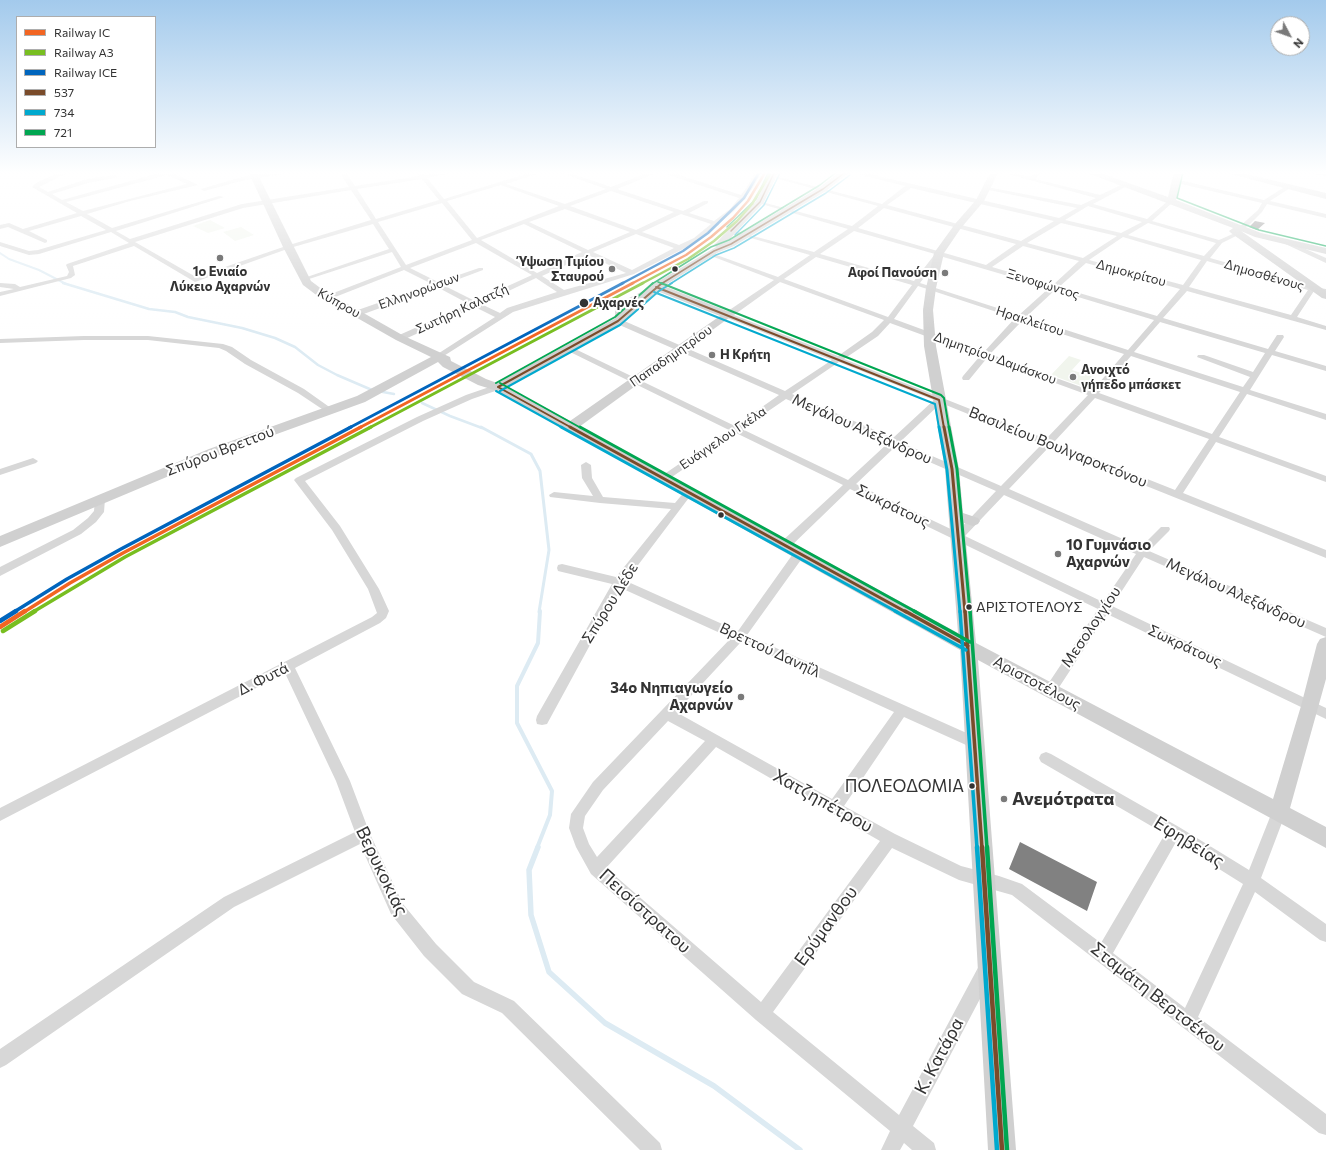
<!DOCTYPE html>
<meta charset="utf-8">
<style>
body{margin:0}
#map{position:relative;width:1326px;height:1150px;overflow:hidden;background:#fff;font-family:Commissioner,sans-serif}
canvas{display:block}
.legend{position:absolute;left:16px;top:16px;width:140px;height:132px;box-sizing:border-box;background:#fff;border:1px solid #adadad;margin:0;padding:5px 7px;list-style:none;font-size:12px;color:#333}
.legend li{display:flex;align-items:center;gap:8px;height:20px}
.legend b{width:20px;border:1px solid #adadad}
.north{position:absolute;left:1270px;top:16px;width:40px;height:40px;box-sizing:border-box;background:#fff;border:1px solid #adadad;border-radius:50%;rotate:131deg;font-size:11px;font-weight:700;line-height:16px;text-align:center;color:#333}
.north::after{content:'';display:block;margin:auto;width:14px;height:18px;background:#7a7a7a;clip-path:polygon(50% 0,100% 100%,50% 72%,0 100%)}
</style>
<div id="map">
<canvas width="1326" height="1150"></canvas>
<ul class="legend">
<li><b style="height:5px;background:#f26522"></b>Railway IC</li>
<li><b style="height:5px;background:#78be20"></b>Railway A3</li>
<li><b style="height:5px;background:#0065bd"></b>Railway ICE</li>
<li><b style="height:5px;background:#7a4b2a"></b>537</li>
<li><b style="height:5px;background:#00a9ce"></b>734</li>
<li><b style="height:5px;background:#00a651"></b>721</li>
</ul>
<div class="north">N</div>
</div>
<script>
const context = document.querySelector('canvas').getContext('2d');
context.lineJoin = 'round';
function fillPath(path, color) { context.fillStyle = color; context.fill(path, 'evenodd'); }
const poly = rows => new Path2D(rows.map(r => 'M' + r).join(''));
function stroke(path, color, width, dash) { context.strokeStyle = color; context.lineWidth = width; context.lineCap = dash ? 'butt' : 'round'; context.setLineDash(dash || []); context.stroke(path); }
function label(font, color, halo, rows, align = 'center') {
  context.font = font + ' Commissioner,sans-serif'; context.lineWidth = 4; context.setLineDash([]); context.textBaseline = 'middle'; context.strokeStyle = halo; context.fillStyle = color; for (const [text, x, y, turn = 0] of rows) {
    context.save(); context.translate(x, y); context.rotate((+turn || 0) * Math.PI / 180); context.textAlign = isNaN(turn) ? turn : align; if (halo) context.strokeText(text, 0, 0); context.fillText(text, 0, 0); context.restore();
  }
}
const green = poly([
 [210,220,225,228,208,233,193,226],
 [241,227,254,235,235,241,223,232],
 [1069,356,1081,360,1072,370,1096,378,1087,388,1051,375]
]);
const streamFar4 = poly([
 [0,253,9,259,39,270,66,284]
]);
const streamFar3 = poly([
 [63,283,149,309,175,312,188,317,242,328,275,338,295,347,318,365,337,375,372,390,394,394],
 [422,403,450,416,482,428]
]);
const streamFar2 = poly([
 [481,427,531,454,540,471,549,550,539,612]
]);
const streamFar1 = poly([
 [537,848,550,815,552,791,517,723,517,686,538,643,540,611]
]);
const stream = poly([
 [538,847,529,870,531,915,549,972,605,1023,714,1086,800,1150]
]);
const building = poly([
 [1255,221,1265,223,1257,230,1249,227],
 [1020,842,1097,882,1087,911,1009,869]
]);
const street = poly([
 [63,171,71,171,39,187,48,192,87,179,116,175,119,177,88,183,52,194,62,200,163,172,162,171,169,171,198,185,130,201,87,214,112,228,219,196,224,197,116,231,130,239,242,204,349,187,339,171,345,171,355,186,419,176,417,173,420,171,424,175,446,171,460,171,427,178,444,199,536,171,545,171,506,184,565,204,606,189,556,171,564,171,611,187,652,171,667,171,741,195,747,187,756,171,762,171,753,188,734,211,719,223,719,225,716,226,698,240,683,249,634,274,513,312,439,359,436,359,436,355,495,317,475,307,403,340,397,340,397,336,469,304,437,287,361,315,355,315,355,311,432,284,404,270,330,299,324,299,323,297,401,267,392,252,306,280,301,279,389,249,373,224,290,248,195,282,134,246,73,266,75,275,71,278,0,296,0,292,14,289,0,287,0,283,15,284,20,287,67,276,69,272,66,265,67,264,129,243,111,232,39,254,29,255,0,246,0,242,29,251,38,250,106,230,81,216,29,231,47,240,47,242,45,243,8,227,0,229,0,225,9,223,23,229,77,213,32,187,36,183,63,171],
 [659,172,739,198,730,209,714,221,689,213,708,203,708,201,704,201,683,211,617,189,659,172],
 [167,175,187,184,83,211,66,202,167,175],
 [422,179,439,200,376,219,357,189,422,179],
 [501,185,559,206,477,238,447,201,501,185],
 [351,190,371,220,286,246,196,277,135,242,243,208,351,190],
 [611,191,674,212,636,230,570,206,611,191],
 [442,203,472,240,406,265,378,222,442,203],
 [565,209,630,232,588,250,529,222,565,209],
 [681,214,711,224,694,238,679,245,642,232,681,214],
 [524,224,582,252,537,273,481,240,524,224],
 [636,234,674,248,632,270,593,252,636,234],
 [476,243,532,275,475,301,443,285,483,270,483,268,479,268,438,282,410,268,476,243],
 [588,255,626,273,564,290,542,276,588,255],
 [536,278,557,292,507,308,500,313,481,304,536,278],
 [283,171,300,171,245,180,204,191,201,189,245,176,283,171],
 [845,171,856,171,1059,218,1077,208,984,189,987,187,1081,205,1096,198,997,171,1007,171,1030,177,1036,171,1042,171,1035,179,1100,195,1125,183,1128,185,1127,186,1093,204,1147,219,1169,200,1173,200,1173,202,1152,221,1219,240,1235,233,1240,234,1222,243,1210,258,1313,287,1326,289,1326,293,1314,291,1297,317,1326,326,1326,330,1187,291,1163,318,1268,349,1277,335,1283,335,1284,337,1275,351,1326,366,1326,371,1272,355,1250,390,1326,414,1326,420,1247,394,1219,437,1326,476,1326,482,1216,442,1183,493,1326,550,1326,558,1049,447,1009,489,1141,547,1161,527,1169,527,1170,529,1169,531,1149,551,1326,628,1326,637,1144,557,1112,606,1326,708,1326,719,1107,614,1054,695,1050,696,1046,695,1044,691,1046,687,1098,609,850,489,788,549,780,549,779,546,780,543,843,485,736,433,666,481,660,481,658,479,660,477,729,430,564,349,565,347,571,347,735,426,779,395,615,323,615,311,627,299,651,287,655,287,655,289,633,303,623,312,622,320,785,391,832,360,725,317,725,313,774,280,706,254,711,253,778,277,810,255,730,232,730,230,814,252,848,229,758,203,758,201,852,226,878,206,771,177,771,175,882,204,905,186,845,171],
 [911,188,1054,221,1021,241,887,205,911,188],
 [1088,206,1142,222,1121,233,1065,220,1088,206],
 [884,208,1016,244,986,265,858,228,884,208],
 [1061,223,1117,236,1083,258,1027,243,1061,223],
 [1148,223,1216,243,1204,256,1128,235,1148,223],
 [854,231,935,254,914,281,820,254,854,231],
 [1123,237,1201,260,1183,285,1089,260,1123,237],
 [1023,246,1079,261,1053,285,992,267,1023,246],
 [940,256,1049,288,1019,315,920,283,940,256],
 [816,257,912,285,888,317,784,279,816,257],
 [1207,261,1308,290,1291,315,1189,287,1207,261],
 [1086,263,1180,289,1157,316,1059,287,1086,263],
 [780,282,884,320,872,332,838,356,734,315,780,282],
 [918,286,1015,318,984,352,894,319,918,286],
 [1055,290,1154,320,1128,350,1026,317,1055,290],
 [1022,321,1124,354,1092,391,990,354,1022,321],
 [1160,322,1265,353,1253,372,1204,355,1198,355,1197,357,1250,377,1243,387,1134,352,1160,322],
 [890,323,980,356,963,376,962,378,963,380,969,380,987,358,1088,395,1046,439,844,359,878,336,890,323],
 [1131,356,1240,392,1212,434,1099,393,1131,356],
 [839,362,934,400,893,438,792,394,839,362],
 [1095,398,1209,439,1175,490,1054,442,1095,398],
 [786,399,888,443,848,480,742,429,786,399],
 [941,403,1042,444,1001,486,900,442,941,403],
 [895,447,996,491,957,532,856,484,895,447],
 [1004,495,1136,554,1103,602,965,536,1004,495],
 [1175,179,1264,200,1286,186,1290,186,1290,188,1270,201,1326,214,1326,218,1267,204,1262,212,1249,225,1243,229,1239,229,1239,227,1258,210,1262,203,1173,182,1173,180,1175,179],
 [1283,239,1326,258,1326,263,1281,242,1280,241,1283,239],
 [84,336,148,336,223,344,232,347,251,360,304,389,335,411,334,413,328,413,298,393,245,364,226,351,219,348,148,340,84,340,0,343,0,339,84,336],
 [498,384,502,387,501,389,472,399,423,421,305,481,340,526,379,589,389,611,386,618,380,623,295,668,350,781,370,834,403,904,436,944,474,982,514,1001,620,1104,660,1143,662,1150,640,1150,502,1013,462,994,424,956,391,914,360,844,234,907,6,1065,0,1068,0,1049,224,897,355,832,336,781,285,673,0,821,0,808,372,617,377,613,368,589,332,530,294,480,296,478,417,417,466,395,498,384],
 [33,458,38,461,36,463,0,475,0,469,33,458],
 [586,462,591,465,592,478,603,497,675,503,685,491,691,491,693,493,691,495,626,581,738,631,795,551,803,551,804,554,803,557,747,635,980,739,982,743,980,747,975,749,904,717,844,806,895,834,961,866,999,876,1022,884,1101,943,1165,834,1041,762,1039,758,1041,754,1046,752,1051,754,1179,827,1249,870,1274,807,1279,806,1284,807,1286,812,1261,878,1326,924,1326,942,1320,940,1255,892,1198,1017,1326,1114,1326,1135,1319,1133,1012,895,959,880,892,848,773,1012,899,1115,980,964,986,962,992,964,994,970,992,976,913,1126,934,1143,936,1150,912,1150,904,1143,900,1150,881,1150,890,1131,756,1020,591,874,576,847,569,828,571,814,593,782,731,638,621,588,547,724,542,725,537,724,536,720,537,716,612,584,558,571,557,568,558,565,562,564,616,577,671,509,600,503,550,497,549,495,554,492,593,496,582,478,581,465,586,462],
 [741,642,894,712,832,799,676,712,741,642],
 [668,721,705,741,597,857,589,844,583,828,585,816,603,790,668,721],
 [716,747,880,841,761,1002,606,868,716,747],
 [1176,842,1243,884,1185,1008,1113,953,1176,842],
 [100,496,105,499,104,512,96,522,81,534,0,576,0,567,73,530,88,518,94,511,95,499,100,496]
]);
const secondary = poly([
 [248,171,256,171,311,281,323,290,404,336,450,357,451,361,486,379,497,383,614,319,652,285,716,247,714,245,716,243,756,201,771,171,779,171,764,202,727,242,820,187,841,171,851,171,826,191,734,246,717,253,664,286,732,313,733,315,579,427,958,633,945,469,924,346,923,310,926,288,934,253,955,224,976,200,991,171,999,171,984,201,961,228,944,253,936,288,933,310,936,346,959,469,963,513,978,518,980,521,978,524,973,526,964,523,976,643,1273,799,1301,706,1317,644,1320,639,1326,637,1326,679,1290,808,1326,827,1326,848,978,660,1016,1150,988,1150,960,650,494,390,478,385,443,367,438,362,365,402,219,455,0,547,0,536,209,449,357,396,431,357,396,340,315,294,303,285,283,247,248,171],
 [657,291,720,316,570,421,507,387,622,323,657,291],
 [1082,171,1095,171,1168,197,1174,171,1182,171,1176,200,1261,233,1326,248,1326,254,1255,237,1241,231,1326,291,1326,299,1322,298,1231,233,1229,231,1233,228,1082,171],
 [1219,171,1234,171,1326,193,1326,199,1219,171],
 [1308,171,1326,172,1326,176,1309,173,1308,171]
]);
const bus1Far4 = poly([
 [731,231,760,202,775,171],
 [661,284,714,251,731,244,823,189,847,171]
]);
const bus1Far3 = poly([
 [656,287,939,400,944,428],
 [498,387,572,428],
 [498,387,618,321,662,283]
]);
const bus1Far2 = poly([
 [570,427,906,612],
 [944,427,952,469,965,612]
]);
const bus1Far1 = poly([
 [905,611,968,646],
 [965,611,982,848]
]);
const bus1 = poly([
 [982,847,1002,1150]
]);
const bus2Far4 = poly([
 [735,235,764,205,780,173],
 [670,284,716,255,734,248,826,193,850,175]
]);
const bus2Far3 = poly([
 [654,292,935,404,939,428],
 [496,391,563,428],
 [500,391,620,325,659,291,672,283]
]);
const bus2Far2 = poly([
 [561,427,897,612],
 [939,427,947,470,960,612]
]);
const bus2Far1 = poly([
 [895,611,966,650],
 [960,611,977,848]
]);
const bus2 = poly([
 [977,847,997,1150]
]);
const bus3Far4 = poly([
 [1183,172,1177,198,1259,230,1326,246],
 [727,227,756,199,769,171],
 [658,282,663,284],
 [652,284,711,247,729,240,820,185,838,171]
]);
const bus3Far3 = poly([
 [661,283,941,395,944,398,949,428],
 [496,383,615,317,653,283],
 [500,383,581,428]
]);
const bus3Far2 = poly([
 [580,427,916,612],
 [949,427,957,469,970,612]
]);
const bus3Far1 = poly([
 [914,611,970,642],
 [970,611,987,848]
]);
const bus3 = poly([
 [987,847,1007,1150]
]);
const rail1Far3 = poly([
 [631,284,686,255,711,237,733,218,748,201,766,171]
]);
const rail1Far2 = poly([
 [359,428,633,283]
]);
const rail1Far1 = poly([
 [24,612,70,583,123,553,361,427]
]);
const rail1 = poly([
 [0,627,25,611]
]);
const rail2Far3 = poly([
 [641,284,688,259,714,241,737,221,752,204,770,174]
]);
const rail2Far2 = poly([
 [369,428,643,283]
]);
const rail2Far1 = poly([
 [33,612,125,557,371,427]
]);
const rail2 = poly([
 [3,631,35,611]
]);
const rail3Far3 = poly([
 [621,284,683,251,708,233,744,198,760,171]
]);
const rail3Far2 = poly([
 [349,428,623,283]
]);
const rail3Far1 = poly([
 [14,612,67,579,121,549,351,427]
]);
const rail3 = poly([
 [0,621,16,611]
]);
const markers = [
 [220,258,4,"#7a7a7a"],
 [612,269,4,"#7a7a7a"],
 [675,269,3.5,"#333"],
 [945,273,4,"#7a7a7a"],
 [584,303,5,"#333"],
 [712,355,4,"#7a7a7a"],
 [1073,377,4,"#7a7a7a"],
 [721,515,3.5,"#333"],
 [1058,554,4,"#7a7a7a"],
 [969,607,3.5,"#333"],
 [741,697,4,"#7a7a7a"],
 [972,786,3.5,"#333"],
 [1004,799,4,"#7a7a7a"]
];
const farPoinames = [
 ["Ύψωση Τιμίου",604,262],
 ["Σταυρού",604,277],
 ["1ο Ενιαίο",220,272,"center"],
 ["Λύκειο Αχαρνών",220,287,"center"],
 ["Αφοί Πανούση",937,273],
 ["Η Κρήτη",720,355,"left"],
 ["Ανοιχτό",1081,370,"left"],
 ["γήπεδο μπάσκετ",1081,385,"left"]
];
const farStreetnames = [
 ["Δημοκρίτου",1131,273,15],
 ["Δημοσθένους",1264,275,16],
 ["Ξενοφώντος",1043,284,17],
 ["Ελληνορώσων",419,291,-20],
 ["Κύπρου",339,303,29],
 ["Σωτήρη Καλατζή",462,309,-25],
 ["Ηρακλείτου",1030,321,18],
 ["Παπαδημητρίου",671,356,-35],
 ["Δημητρίου Δαμάσκου",995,358,20],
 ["Ευάγγελου Γκέλα",723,438,-34]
];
const farStopnames = [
 ["Αχαρνές",593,303]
];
const busNames = [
 ["ΑΡΙΣΤΟΤΕΛΟΥΣ",976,607]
];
const streetNames = [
 ["Μεγάλου Αλεξάνδρου",862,429,24],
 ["Βασιλείου Βουλγαροκτόνου",1058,447,22],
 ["Σπύρου Βρεττού",220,451,-21],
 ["Σωκράτους",893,506,26],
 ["Μεγάλου Αλεξάνδρου",1236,593,24],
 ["Σπύρου Δέδε",610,603,-58],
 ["Μεσολογγίου",1091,627,-56],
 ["Σωκράτους",1185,646,25],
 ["Βρεττού Δανηΐλ",770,650,25],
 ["Δ. Φυτά",263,679,-27],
 ["Αριστοτέλους",1037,683,28]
];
const poiNames = [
 ["10 Γυμνάσιο",1066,545],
 ["Αχαρνών",1066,562],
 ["34o Νηπιαγωγείο",733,688,"right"],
 ["Αχαρνών",733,705,"right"]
];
const nearBusnames = [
 ["ΠΟΛΕΟΔΟΜΙΑ",964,786]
];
const nearPoinames = [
 ["Ανεμότρατα",1012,799]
];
const nearStreetnames = [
 ["Χατζηπέτρου",823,801,29],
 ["Εφηβείας",1189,842,32],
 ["Βερυκοκιάς",382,871,64],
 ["Πεισίστρατου",645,911,42],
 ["Ερύμανθου",826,926,-54],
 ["Σταμάτη Βερτσέκου",1158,997,38],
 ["Κ. Κατάρα",939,1056,-62]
];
fillPath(green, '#f1f5ed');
stroke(streamFar4, '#ddebf3', 2);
stroke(streamFar3, '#ddebf3', 2.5);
stroke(streamFar2, '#ddebf3', 3);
stroke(streamFar1, '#ddebf3', 4);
stroke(stream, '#ddebf3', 5.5);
fillPath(building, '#818181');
fillPath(street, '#d7d7d7');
fillPath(secondary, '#d0d0d0');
stroke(bus1Far4, '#7a4b2a', 1.5);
stroke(bus1Far3, '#7a4b2a', 2);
stroke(bus1Far2, '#7a4b2a', 3);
stroke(bus1Far1, '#7a4b2a', 3.5);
stroke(bus1, '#7a4b2a', 4.5);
stroke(bus2Far4, '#00a9ce', 1.5);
stroke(bus2Far3, '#00a9ce', 2);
stroke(bus2Far2, '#00a9ce', 3);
stroke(bus2Far1, '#00a9ce', 3.5);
stroke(bus2, '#00a9ce', 4.5);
stroke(bus3Far4, '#00a651', 1.5);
stroke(bus3Far3, '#00a651', 2);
stroke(bus3Far2, '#00a651', 3);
stroke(bus3Far1, '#00a651', 3.5);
stroke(bus3, '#00a651', 4.5);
stroke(rail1Far3, '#f26522', 2.5);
stroke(rail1Far2, '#f26522', 3);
stroke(rail1Far1, '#f26522', 3.5);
stroke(rail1, '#f26522', 4.5);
stroke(rail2Far3, '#78be20', 2.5);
stroke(rail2Far2, '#78be20', 3);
stroke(rail2Far1, '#78be20', 3.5);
stroke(rail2, '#78be20', 4.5);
stroke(rail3Far3, '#0065bd', 2.5);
stroke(rail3Far2, '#0065bd', 3);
stroke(rail3Far1, '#0065bd', 3.5);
stroke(rail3, '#0065bd', 4.5);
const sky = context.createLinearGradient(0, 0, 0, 332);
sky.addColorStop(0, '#a3caec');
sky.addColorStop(0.52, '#fff');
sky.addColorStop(1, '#ffffff00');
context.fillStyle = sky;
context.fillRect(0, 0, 1326, 332);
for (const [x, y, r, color] of markers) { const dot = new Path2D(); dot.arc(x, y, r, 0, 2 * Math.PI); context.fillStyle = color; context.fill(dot); stroke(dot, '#fff', 1.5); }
label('bold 13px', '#333', '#fff', farPoinames, 'right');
label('13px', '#333', '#fff', farStreetnames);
label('bold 13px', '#333', '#fff', farStopnames, 'left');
label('14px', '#333', '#fff', busNames, 'left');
label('15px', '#333', '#fff', streetNames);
label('bold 15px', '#333', '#fff', poiNames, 'left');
label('17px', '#333', '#fff', nearBusnames, 'right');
label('bold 18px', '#333', '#fff', nearPoinames, 'left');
label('18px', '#333', '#fff', nearStreetnames);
</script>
